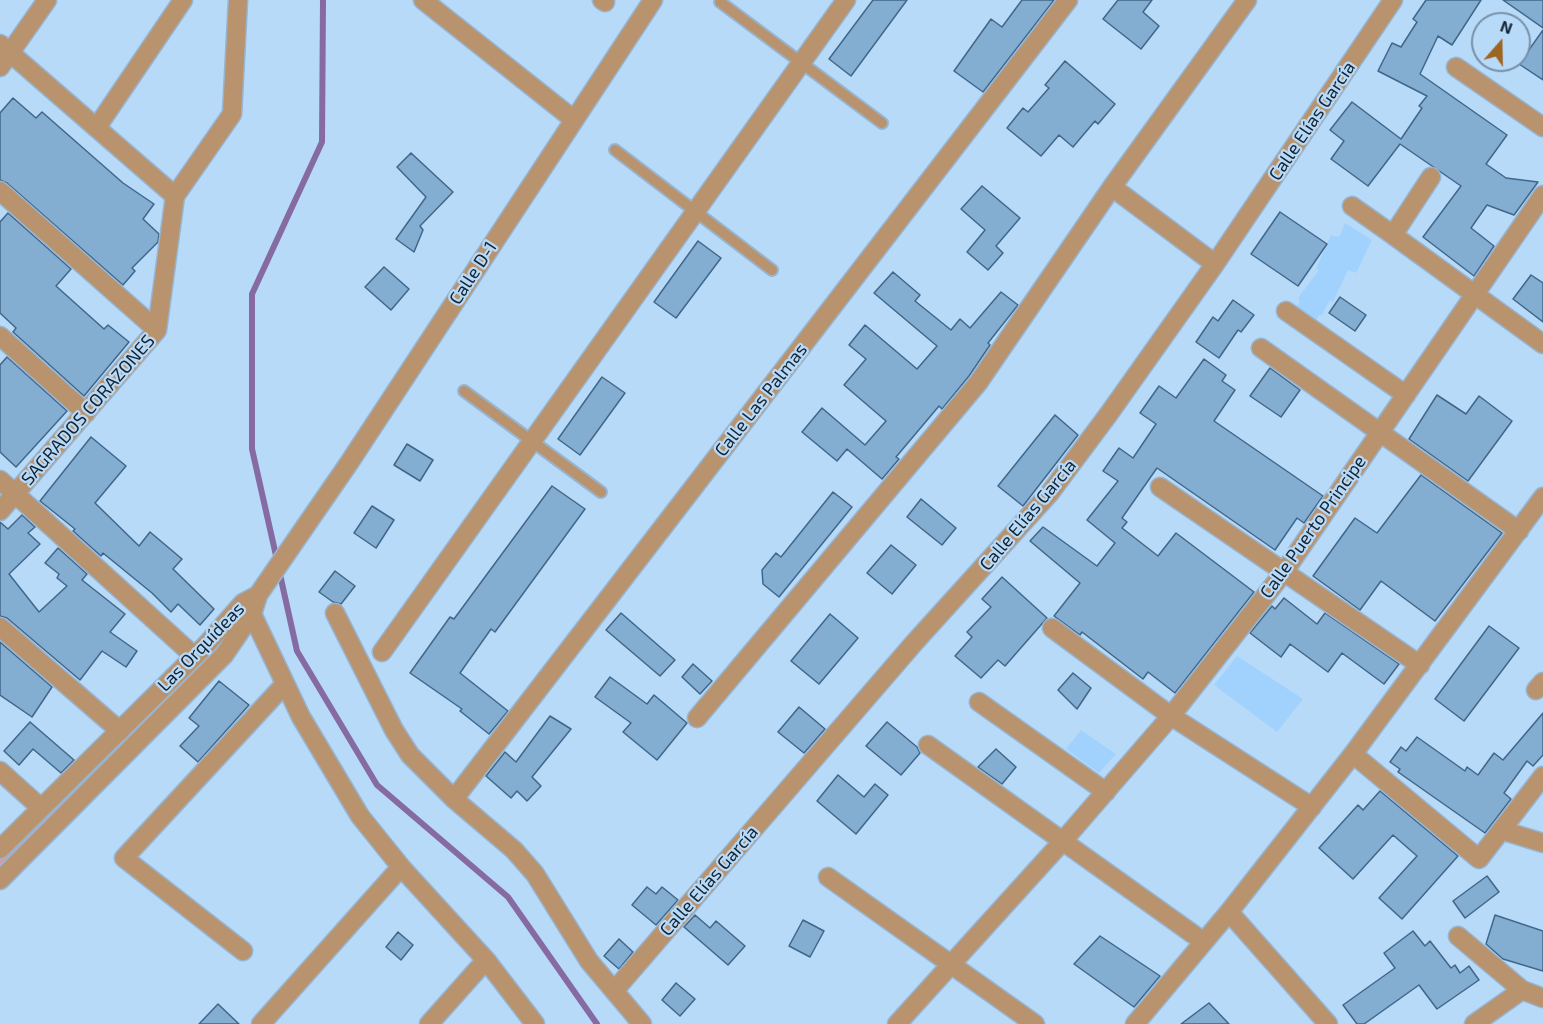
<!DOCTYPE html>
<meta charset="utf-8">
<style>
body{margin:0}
#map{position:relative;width:1543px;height:1024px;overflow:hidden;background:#b8daf9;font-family:"Exo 2",sans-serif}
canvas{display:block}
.north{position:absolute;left:1471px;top:12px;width:60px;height:60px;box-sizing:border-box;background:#b8daf9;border:2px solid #7691a9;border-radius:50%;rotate:20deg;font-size:16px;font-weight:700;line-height:24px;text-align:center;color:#132332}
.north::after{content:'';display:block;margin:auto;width:21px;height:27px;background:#9d6522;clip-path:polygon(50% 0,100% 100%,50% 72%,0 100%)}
</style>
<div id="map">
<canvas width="1543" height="1024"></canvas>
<div class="north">N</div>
</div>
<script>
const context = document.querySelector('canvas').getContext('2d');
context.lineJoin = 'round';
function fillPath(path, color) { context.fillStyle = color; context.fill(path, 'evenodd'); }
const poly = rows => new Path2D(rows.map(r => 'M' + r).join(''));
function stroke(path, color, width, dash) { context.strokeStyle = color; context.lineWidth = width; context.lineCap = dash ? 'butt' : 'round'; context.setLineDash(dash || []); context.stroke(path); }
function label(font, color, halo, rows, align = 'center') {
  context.font = font + ' "Exo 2",sans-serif'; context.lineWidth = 4.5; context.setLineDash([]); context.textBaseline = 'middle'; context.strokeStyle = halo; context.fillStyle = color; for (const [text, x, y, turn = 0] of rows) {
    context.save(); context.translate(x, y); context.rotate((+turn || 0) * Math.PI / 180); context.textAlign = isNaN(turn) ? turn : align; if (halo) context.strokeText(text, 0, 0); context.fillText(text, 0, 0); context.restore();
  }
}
const built = poly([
 [1345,223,1372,240,1356,273,1348,270,1333,302,1330,300,1322,315,1319,315,1311,329,1292,317,1300,301,1298,298,1319,270,1316,269,1331,235,1339,237],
 [1237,656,1303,699,1277,732,1214,685],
 [1081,730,1116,754,1099,773,1066,749]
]);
const green = poly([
 [191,671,195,674,0,872,0,857]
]);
const stream = poly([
 [277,560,252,449,252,294,322,142,323,0],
 [279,570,297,651,377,785,508,897,597,1024]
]);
const building = poly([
 [873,0,907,0,851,76,829,59,873,0],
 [1022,0,1054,0,983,92,954,71,991,19,1002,27,1022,0],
 [1118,0,1152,0,1143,12,1159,26,1141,49,1103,19,1118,0],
 [1426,0,1481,0,1452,45,1438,36,1420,74,1507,135,1486,164,1506,178,1538,182,1514,215,1487,205,1471,228,1494,246,1474,276,1423,237,1461,186,1400,144,1368,186,1331,159,1344,141,1330,130,1352,102,1401,139,1422,108,1419,106,1427,96,1378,71,1392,43,1401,47,1417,22,1413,19,1426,0],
 [1503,0,1543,0,1543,28,1503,0],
 [1543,30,1543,80,1519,64,1543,30],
 [1065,61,1115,104,1098,124,1095,121,1073,147,1059,135,1041,156,1007,128,1023,108,1028,112,1049,88,1045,85,1065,61],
 [13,98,36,118,42,112,123,183,154,204,143,219,159,234,158,242,132,268,135,271,123,285,7,183,0,180,0,113,13,98],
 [411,153,453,192,420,226,423,230,414,252,396,239,426,197,397,167,411,153],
 [982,186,1020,218,996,246,1003,253,988,270,967,252,985,230,961,209,982,186],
 [1280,212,1327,244,1298,286,1251,254,1280,212],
 [8,213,71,269,56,286,104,329,108,325,129,342,84,396,13,332,16,328,0,313,0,222,8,213],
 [698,241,721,258,676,318,654,302,698,241],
 [384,267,409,289,391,310,365,287,384,267],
 [893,272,920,295,915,301,951,330,960,319,970,328,1001,292,1018,305,988,343,990,345,969,376,942,409,939,406,896,457,899,459,882,479,847,449,837,461,802,432,822,408,865,445,886,421,844,385,866,359,849,345,865,325,917,369,937,346,874,293,893,272],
 [1531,275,1543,283,1543,322,1513,299,1531,275],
 [1340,297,1366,315,1355,331,1329,313,1340,297],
 [1233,300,1254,315,1241,332,1238,330,1219,358,1196,342,1213,317,1218,321,1233,300],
 [7,357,67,411,16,467,0,452,0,365,7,357],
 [1204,359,1226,375,1222,381,1235,390,1214,421,1323,496,1304,523,1297,518,1275,550,1157,468,1122,518,1127,522,1122,528,1158,556,1176,533,1254,592,1175,693,1148,672,1143,679,1082,632,1080,635,1054,616,1080,583,1030,541,1043,527,1097,566,1115,543,1087,520,1118,481,1103,471,1119,448,1133,458,1156,424,1140,413,1159,386,1176,398,1204,359],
 [1270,368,1300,390,1281,417,1250,396,1270,368],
 [602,377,625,393,580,455,558,439,602,377],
 [1437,395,1466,414,1479,396,1512,421,1468,481,1409,439,1437,395],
 [1055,415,1078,435,1023,506,998,486,1055,415],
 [91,437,126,466,95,503,139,546,150,532,182,559,173,569,214,609,200,625,178,604,171,612,152,593,103,553,101,556,73,531,75,529,40,501,91,437],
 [407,444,433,460,420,481,394,465,407,444],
 [1421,475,1502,533,1435,621,1381,581,1360,610,1313,576,1355,518,1377,533,1421,475],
 [552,486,585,509,495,632,491,629,460,673,508,711,489,734,460,711,462,709,410,673,450,617,454,619,552,486],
 [833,492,852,507,779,597,763,584,762,570,776,553,781,557,833,492],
 [921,499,956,528,942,545,907,517,921,499],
 [372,506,394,520,376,548,354,533,372,506],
 [22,515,35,527,28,533,40,544,9,574,39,612,67,586,57,578,59,574,45,563,58,548,87,574,82,580,125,614,110,632,137,651,126,667,102,651,80,680,7,618,0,616,0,522,8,529,22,515],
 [891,545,916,565,892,594,867,573,891,545],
 [335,571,355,586,341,604,333,602,319,592,335,571],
 [1002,577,1047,618,1005,666,998,660,981,678,955,656,972,637,967,632,991,607,982,599,1002,577],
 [1284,598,1317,624,1325,613,1399,664,1384,684,1342,653,1328,672,1290,644,1281,657,1250,633,1272,606,1275,609,1284,598],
 [621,613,675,660,660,676,606,630,621,613],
 [830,614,858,638,819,684,791,661,830,614],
 [1489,626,1519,648,1464,721,1435,699,1489,626],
 [0,642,52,687,32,717,0,695,0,642],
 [693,664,712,681,700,694,682,677,693,664],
 [1073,673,1091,688,1077,709,1058,690,1073,673],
 [610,677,647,704,654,695,687,723,657,760,623,732,631,723,595,697,610,677],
 [219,681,249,705,198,762,180,746,199,726,189,718,219,681],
 [799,707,825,729,804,753,778,732,799,707],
 [1543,713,1543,755,1533,766,1527,761,1504,793,1511,799,1485,833,1398,772,1400,769,1390,762,1401,747,1406,751,1417,737,1465,771,1467,767,1478,775,1494,753,1503,760,1543,713],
 [550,716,571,729,532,777,541,786,527,801,517,791,511,798,486,776,505,752,516,762,550,716],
 [30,722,74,760,61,773,33,749,19,765,4,751,30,722],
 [887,722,917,747,920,753,901,775,866,746,887,722],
 [996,749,1016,767,1002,784,978,767,996,749],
 [838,775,864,797,875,784,888,795,856,834,817,801,838,775],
 [1380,791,1458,856,1402,919,1379,898,1417,856,1393,835,1353,879,1319,848,1358,805,1363,810,1380,791],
 [1487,876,1499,892,1465,918,1453,901,1487,876],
 [647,887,656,894,662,887,678,900,656,925,632,905,647,887],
 [695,915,710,928,716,921,745,946,728,965,684,927,695,915],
 [1495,915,1543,931,1543,971,1503,959,1486,944,1495,915],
 [803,920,824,931,810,957,789,946,803,920],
 [1413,931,1425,946,1430,941,1451,968,1455,965,1460,973,1469,966,1479,980,1437,1009,1419,985,1364,1024,1357,1024,1343,1005,1395,968,1384,953,1413,931],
 [398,932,413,945,401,960,386,947,398,932],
 [1100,936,1160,976,1134,1007,1074,964,1100,936],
 [619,939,633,952,619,969,604,956,619,939],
 [676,983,695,999,680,1016,662,1000,676,983],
 [1209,1003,1229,1024,1181,1024,1209,1003],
 [218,1004,239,1024,199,1024,218,1004]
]);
const lane = poly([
 [720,2,882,123],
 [615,150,772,270],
 [464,391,601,492]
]);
const street = poly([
 [423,0,573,119],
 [602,0,605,2],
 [0,44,175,196],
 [0,67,47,0],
 [1456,67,1543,127],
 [97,127,183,0],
 [1431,177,1393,235,1543,344],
 [1112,187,1215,264],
 [0,191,157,330],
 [1352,206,1393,235],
 [1286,311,1406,395],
 [0,336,86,413],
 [1261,348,1519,531],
 [0,480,194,656],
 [1160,487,1420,665],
 [0,511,157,330,175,196,232,114,238,0],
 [335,613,394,730,410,755,454,799,514,850,535,874,589,961,642,1024],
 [252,614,301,717,360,816,401,867,486,960,535,1024],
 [0,627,120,731],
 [1052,628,1171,716,1312,807],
 [382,652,846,0],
 [1536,690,1543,682],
 [979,702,1106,792],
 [697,718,978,383,1112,187,1247,0],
 [928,745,1204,942],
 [1353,754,1479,859,1543,776],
 [0,771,41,808],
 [454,799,1068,0],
 [1501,830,1543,843],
 [0,849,206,645,243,603,258,595],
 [828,877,1035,1024],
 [0,880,224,655,252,614,258,595,349,463,653,0],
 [1229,912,1328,1024],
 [1458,936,1522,990,1543,998],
 [243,951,124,858,284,685],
 [614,991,914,643,1049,494,1108,415,1215,264,1393,0],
 [261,1024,401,867],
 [429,1024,486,960],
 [897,1024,1062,842,1171,716,1284,572,1543,195],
 [1135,1024,1229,912,1353,754,1543,497],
 [1474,1024,1522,990]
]);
const streetNames = [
 ["Calle Elías García",1312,121,-56],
 ["Calle D-1",473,273,-57],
 ["Calle Las Palmas",761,400,-52],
 ["SAGRADOS CORAZONES",88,410,-49],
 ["Calle Elías García",1028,515,-50],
 ["Calle Puerto Principe",1313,527,-55],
 ["Las Orquídeas",201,647,-46],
 ["Calle Elías García",709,881,-49]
];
fillPath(built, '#a1d2fe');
fillPath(green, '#da97a5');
stroke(stream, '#866ba3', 6);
fillPath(building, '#84add2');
stroke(building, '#406789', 1.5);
stroke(lane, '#97b5d1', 14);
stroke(street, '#97b5d1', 21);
stroke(lane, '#b8936e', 10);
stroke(street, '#b8936e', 18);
label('18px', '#132332', '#b8daf9', streetNames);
</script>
